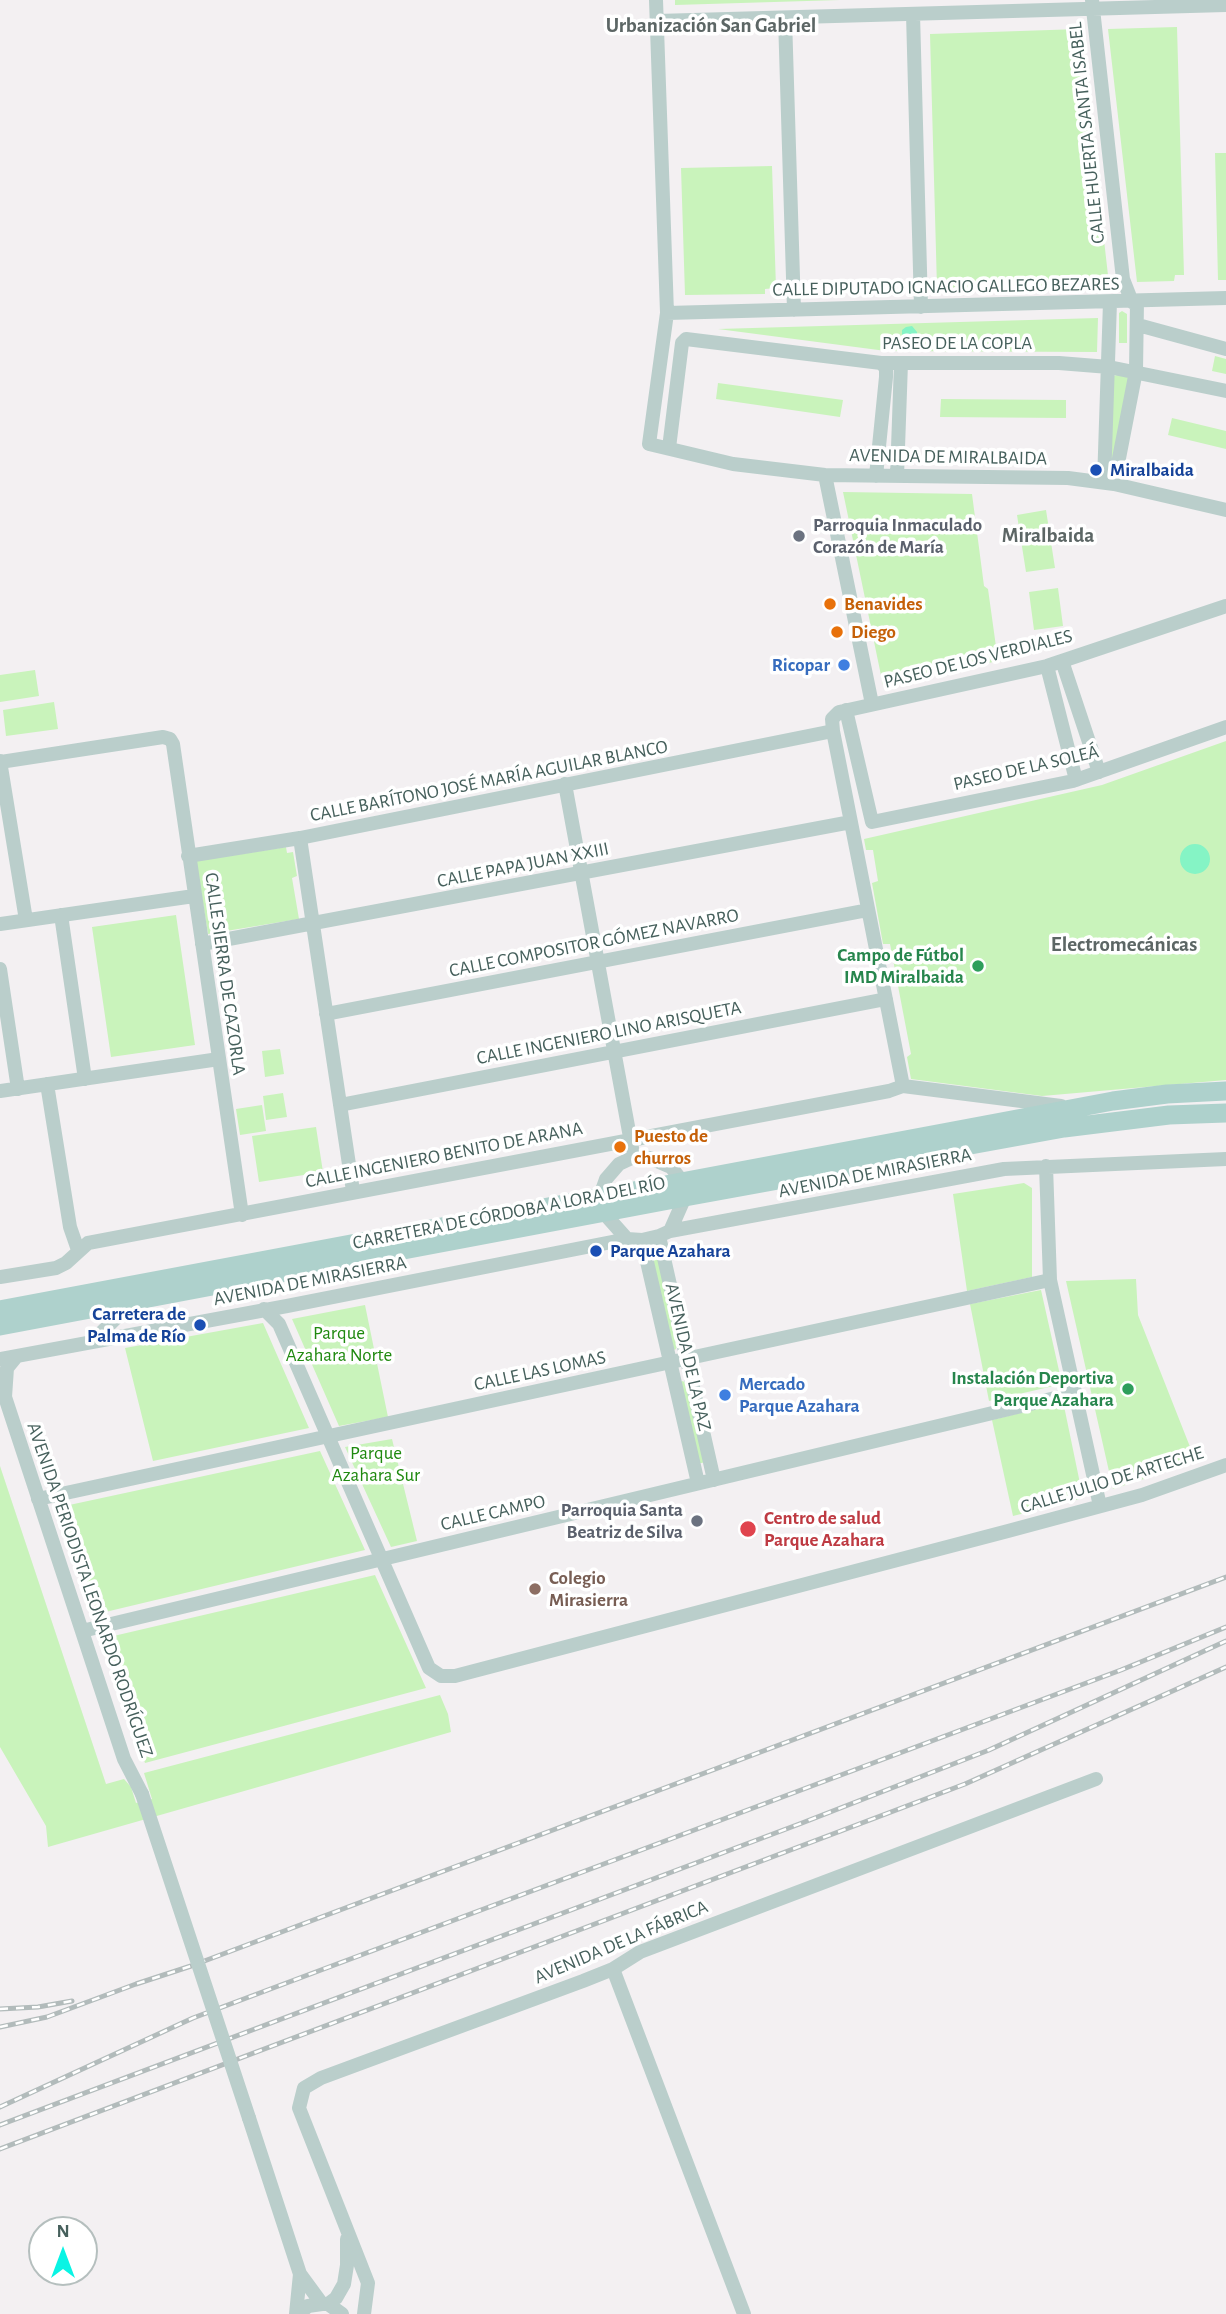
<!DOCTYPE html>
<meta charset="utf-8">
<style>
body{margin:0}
#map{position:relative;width:1226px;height:2314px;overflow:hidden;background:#f3f0f2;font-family:"Alegreya Sans",sans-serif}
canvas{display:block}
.north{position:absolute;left:28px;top:2216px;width:70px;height:70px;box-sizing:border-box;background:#fff;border:2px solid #b5bfbe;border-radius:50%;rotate:0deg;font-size:19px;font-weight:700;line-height:28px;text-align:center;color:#46605c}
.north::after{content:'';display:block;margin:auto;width:24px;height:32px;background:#09f4e4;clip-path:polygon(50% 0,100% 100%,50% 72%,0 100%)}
</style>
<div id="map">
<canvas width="1226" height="2314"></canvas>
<div class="north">N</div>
</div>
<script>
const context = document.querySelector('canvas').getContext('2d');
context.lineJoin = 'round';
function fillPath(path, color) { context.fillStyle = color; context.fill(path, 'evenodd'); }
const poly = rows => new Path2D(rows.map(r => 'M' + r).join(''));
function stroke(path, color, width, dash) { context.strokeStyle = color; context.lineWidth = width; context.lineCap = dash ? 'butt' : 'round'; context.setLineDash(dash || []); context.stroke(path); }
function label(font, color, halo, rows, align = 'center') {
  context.font = font + ' "Alegreya Sans",sans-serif'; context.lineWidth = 7; context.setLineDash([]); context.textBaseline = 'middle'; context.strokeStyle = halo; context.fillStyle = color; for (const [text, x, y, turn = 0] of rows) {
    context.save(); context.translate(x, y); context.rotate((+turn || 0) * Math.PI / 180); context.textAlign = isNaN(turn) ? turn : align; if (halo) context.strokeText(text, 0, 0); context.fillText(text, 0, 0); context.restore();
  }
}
const green = poly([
 [675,0,840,0,675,5],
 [1177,27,1184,275,1175,275,1174,281,1137,282,1108,29],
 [1080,29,1109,284,937,288,930,34],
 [1215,153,1226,153,1226,280,1218,280],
 [772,166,776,288,765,289,765,294,685,295,681,168],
 [1122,311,1127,314,1127,343,1119,343,1119,313],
 [1098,318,1097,352,886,351,718,329],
 [1215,356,1226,359,1226,374,1212,371],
 [1123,374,1132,379,1110,468,1112,376],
 [718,383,843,400,840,417,716,399],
 [941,399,1066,400,1066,418,940,417],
 [1172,418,1226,431,1226,449,1168,435],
 [843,492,972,494,984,586,988,589,998,661,883,685],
 [1046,510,1055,568,1026,572,1017,515],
 [1058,588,1063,626,1034,630,1029,592],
 [35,670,39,696,0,702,0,675],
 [54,702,58,729,6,736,3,710],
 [1226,741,1226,1080,1042,1096,911,1079,907,1057,911,1054,890,944,883,944,872,883,878,881,873,850,866,850,864,839,1102,785],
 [286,847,287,853,293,852,297,876,292,878,299,919,208,934,196,861],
 [176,915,195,1045,111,1057,92,927],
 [280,1049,284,1074,265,1077,262,1051],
 [283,1093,287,1117,266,1120,263,1096],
 [262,1105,266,1131,240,1135,236,1109],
 [316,1127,323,1172,259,1182,252,1136],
 [1024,1183,1032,1188,1032,1277,967,1291,953,1194],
 [653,1254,659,1257,679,1344,675,1350,669,1346,649,1259],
 [1136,1279,1138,1315,1196,1462,1113,1489,1066,1281],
 [1041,1290,1062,1384,989,1401,970,1304],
 [365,1305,388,1417,339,1426,292,1319],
 [263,1323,309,1428,153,1461,125,1348],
 [682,1381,688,1383,704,1462,702,1463,698,1463,678,1385],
 [1060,1403,1064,1406,1082,1493,1080,1499,1013,1516,992,1420],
 [392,1439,417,1541,391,1547,345,1447],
 [320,1451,365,1550,97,1614,60,1507],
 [0,1466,106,1784,124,1779,131,1787,136,1803,152,1799,144,1773,440,1695,448,1714,451,1732,48,1847,46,1826,0,1747],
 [375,1575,426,1688,145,1763,105,1638]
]);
const water = poly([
 [912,326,917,332,918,345,914,350,907,349,902,344,902,330,906,327],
 '1180 859a15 15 0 1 1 30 0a15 15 0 1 1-30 0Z'
]);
const minor = poly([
 [656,0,667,313,649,444,733,464,825,475,1068,478,1114,484,1226,510],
 [1092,0,1123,279,1132,302],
 [913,14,921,307],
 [785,18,794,310],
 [657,21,1226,5],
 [667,313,1226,298],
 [1138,325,1226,349],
 [669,448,682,343,686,339,881,363,1059,363,1109,367,1226,391],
 [825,475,872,704],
 [876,476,886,377,886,368,881,363],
 [897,476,901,363],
 [1104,482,1110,302],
 [1114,484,1136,371,1137,302],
 [1062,661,1099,772],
 [1047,666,1076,780],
 [846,710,872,822,1073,781,1226,727],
 [0,761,26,920],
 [0,762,163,737,170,739,173,744,242,1215],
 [565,784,632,1148],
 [300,838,353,1191],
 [188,856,300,838,833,731],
 [61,915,85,1079],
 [0,924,194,896],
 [202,944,851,822],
 [0,969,18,1089],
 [326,1014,868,910],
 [47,1084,70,1227,78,1250],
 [903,1086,833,731,832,719,839,712,1047,666,1226,606],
 [0,1091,219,1059],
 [340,1105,886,999],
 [1046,1166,1050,1280,1100,1506],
 [670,1231,1004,1169,1226,1159],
 [659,1236,714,1480],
 [642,1240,698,1483],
 [0,1277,56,1268,66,1263,88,1243,889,1091,903,1086,1061,1106],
 [264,1309,279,1324,429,1668,441,1676,455,1676,1008,1531,1142,1495,1226,1465],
 [94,1340,132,1302],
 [16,1357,7,1368,5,1397,124,1759,142,1794],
 [0,1359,287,1306,627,1239,642,1240,659,1236,670,1231,685,1197,682,1181,671,1167,650,1158,634,1157,619,1164,606,1179,600,1196,603,1212,627,1239],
 [38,1499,1050,1280],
 [82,1631,1076,1393],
 [613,1969,744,2314],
 [249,2118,300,2274,322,2304],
 [328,2304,336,2298,344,2284,347,2265,347,2239],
 [296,2314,300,2274],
 [299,2314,308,2306,322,2304,328,2304,342,2314],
 [364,2314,368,2283,299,2108,304,2088,321,2078,583,1981,613,1969,640,1952,1096,1779]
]);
const major = poly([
 [0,1310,1113,1101,1167,1094,1226,1091],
 [0,1326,685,1197,1064,1128,1169,1115,1226,1113]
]);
const rail = poly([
 [0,2009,38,2007,72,2001],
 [0,2027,47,2017,136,1984,191,1966,1226,1577],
 [0,2107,193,2018,1121,1670,1226,1627],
 [0,2125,802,1823,989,1750,1226,1641],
 [0,2149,965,1784,1226,1667]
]);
const minorBridge = poly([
 [142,1794,249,2118]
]);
const markers = [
 [1096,470,7,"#1a4fb4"],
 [799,536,7,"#6b7280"],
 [830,604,7,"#e8710a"],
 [837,632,7,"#e8710a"],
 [844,665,7,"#3f7fe0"],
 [978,966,7,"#2e9e5b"],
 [620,1147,7,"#e8710a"],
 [596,1251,7,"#1a4fb4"],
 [200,1325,7,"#1a4fb4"],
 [1128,1389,7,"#2e9e5b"],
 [725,1395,7,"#3f7fe0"],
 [697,1521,7,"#6b7280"],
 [748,1529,9,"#e0444e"],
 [535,1589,7,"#8d6e63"]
];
const streetNames = [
 ["CALLE HUERTA SANTA ISABEL",1087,133,-96],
 ["CALLE DIPUTADO IGNACIO GALLEGO BEZARES",946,287,-1],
 ["PASEO DE LA COPLA",957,343],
 ["AVENIDA DE MIRALBAIDA",948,457,1],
 ["PASEO DE LOS VERDIALES",978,659,-14],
 ["PASEO DE LA SOLEÁ",1026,768,-13],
 ["CALLE BARÍTONO JOSÉ MARÍA AGUILAR BLANCO",489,781,-11],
 ["CALLE PAPA JUAN XXIII",523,865,-11],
 ["CALLE COMPOSITOR GÓMEZ NAVARRO",594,943,-11],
 ["CALLE SIERRA DE CAZORLA",225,974,82],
 ["CALLE INGENIERO LINO ARISQUETA",609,1033,-11],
 ["CALLE INGENIERO BENITO DE ARANA",444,1155,-11],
 ["AVENIDA DE MIRASIERRA",875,1173,-11],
 ["CARRETERA DE CÓRDOBA A LORA DEL RÍO",509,1213,-11],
 ["AVENIDA DE MIRASIERRA",310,1281,-11],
 ["AVENIDA DE LA PAZ",688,1357,77],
 ["CALLE LAS LOMAS",540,1371,-12],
 ["CALLE JULIO DE ARTECHE",1112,1480,-17],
 ["CALLE CAMPO",493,1513,-13],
 ["AVENIDA PERIODISTA LEONARDO RODRÍGUEZ",90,1590,71],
 ["AVENIDA DE LA FÁBRICA",621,1942,-23]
];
const transitNames = [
 ["Miralbaida",1110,470],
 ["Parque Azahara",610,1251],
 ["Carretera de",186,1314,"right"],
 ["Palma de Río",186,1336,"right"]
];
const worshipNames = [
 ["Parroquia Inmaculado",813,525],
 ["Corazón de María",813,547],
 ["Parroquia Santa",683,1510,"right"],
 ["Beatriz de Silva",683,1532,"right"]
];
const foodNames = [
 ["Benavides",844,604],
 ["Diego",851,632],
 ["Puesto de",634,1136],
 ["churros",634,1158]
];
const shopNames = [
 ["Ricopar",830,665],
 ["Mercado",739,1384,"left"],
 ["Parque Azahara",739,1406,"left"]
];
const leisureNames = [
 ["Campo de Fútbol",964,955],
 ["IMD Miralbaida",964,977],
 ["Instalación Deportiva",1114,1378],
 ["Parque Azahara",1114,1400]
];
const parkNames = [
 ["Parque",339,1333],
 ["Azahara Norte",339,1355],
 ["Parque",376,1453],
 ["Azahara Sur",376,1475]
];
const healthNames = [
 ["Centro de salud",764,1518],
 ["Parque Azahara",764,1540]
];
const educationNames = [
 ["Colegio",549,1578],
 ["Mirasierra",549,1600]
];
const neighbourhoodNames = [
 ["Urbanización San Gabriel",711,26],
 ["Miralbaida",1048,536],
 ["Electromecánicas",1124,945]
];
fillPath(green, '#c9f3bb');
fillPath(water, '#85f4c5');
stroke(minor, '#bacecb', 14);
stroke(major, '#aed1cc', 19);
stroke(rail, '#b2bbbb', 5);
stroke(rail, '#fff', 2.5, [8]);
stroke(minorBridge, '#bacecb', 14);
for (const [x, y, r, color] of markers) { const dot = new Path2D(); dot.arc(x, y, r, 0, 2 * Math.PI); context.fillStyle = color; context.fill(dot); stroke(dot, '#fff', 2.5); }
label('19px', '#46605c', '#fff', streetNames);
label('bold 19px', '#164399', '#fff', transitNames, 'left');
label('bold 19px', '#5b616d', '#fff', worshipNames, 'left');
label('bold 19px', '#c56008', '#fff', foodNames, 'left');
label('bold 19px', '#366cbe', '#fff', shopNames, 'right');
label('bold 19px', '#27864d', '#fff', leisureNames, 'right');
label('19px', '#1f890f', '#fff', parkNames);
label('bold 19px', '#be3a42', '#fff', healthNames, 'left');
label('bold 19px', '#785e54', '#fff', educationNames, 'left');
label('bold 21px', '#5c6665', '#fff', neighbourhoodNames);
</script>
